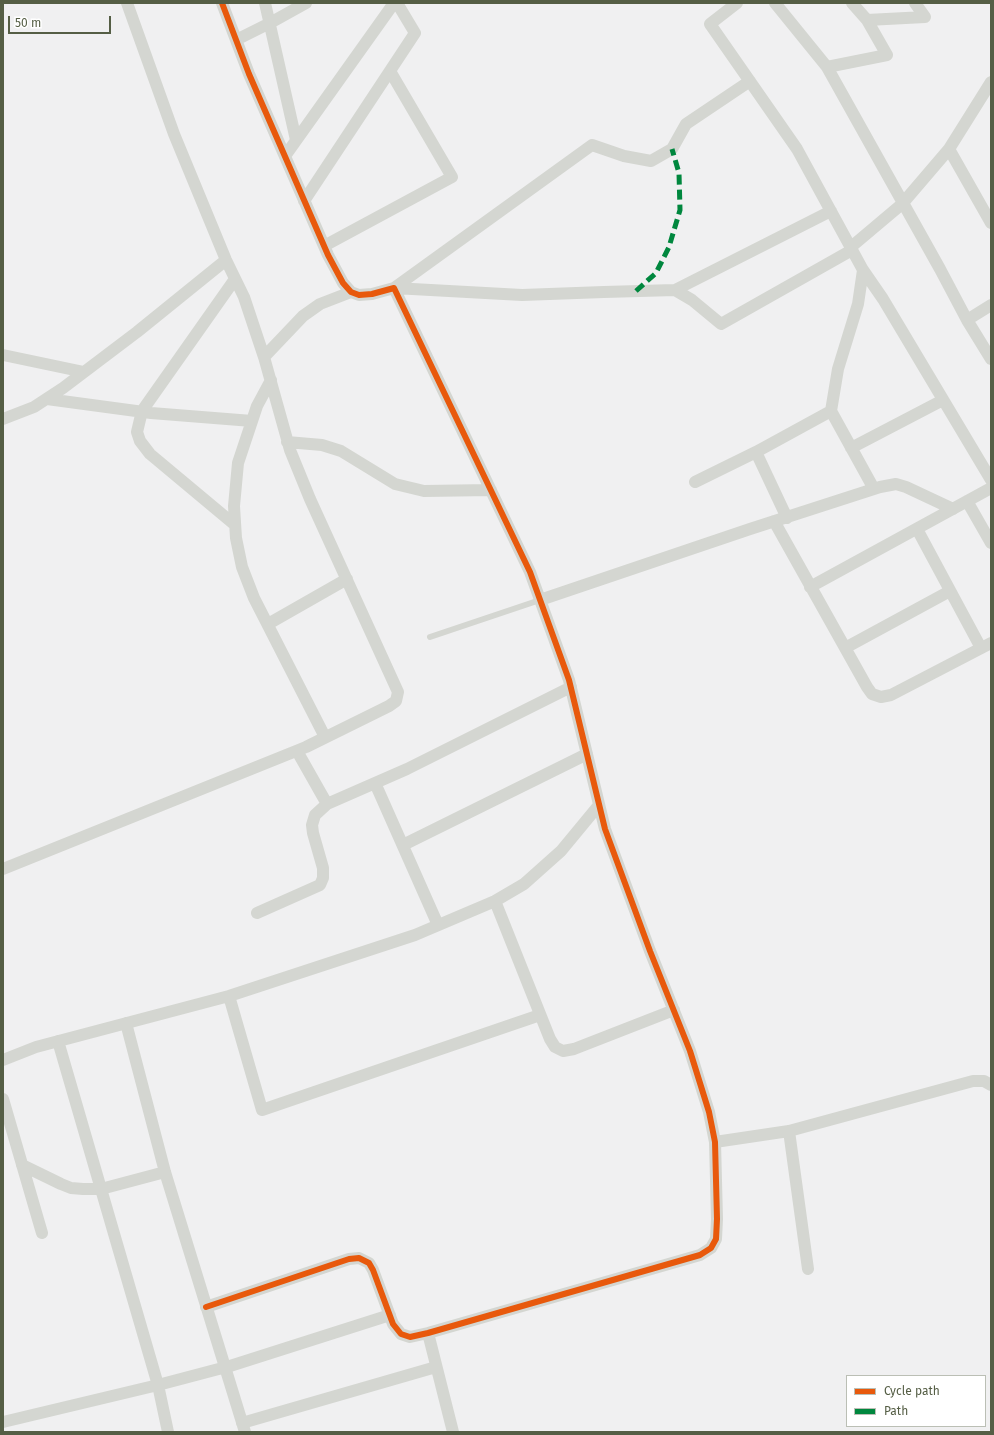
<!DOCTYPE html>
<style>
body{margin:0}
#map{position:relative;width:994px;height:1435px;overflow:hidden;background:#f0f0f1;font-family:"Fira Sans",sans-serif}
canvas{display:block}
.frame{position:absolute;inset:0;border:4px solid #555e45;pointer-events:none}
.legend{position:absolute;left:846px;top:1375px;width:140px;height:52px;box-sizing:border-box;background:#fff;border:1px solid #bbbfb5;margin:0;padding:5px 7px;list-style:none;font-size:12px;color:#555e45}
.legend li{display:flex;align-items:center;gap:8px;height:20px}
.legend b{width:20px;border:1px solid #bbbfb5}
.scale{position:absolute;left:8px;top:16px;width:103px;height:18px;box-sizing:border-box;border:2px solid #555e45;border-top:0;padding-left:5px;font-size:12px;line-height:14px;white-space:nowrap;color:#555e45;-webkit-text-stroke:3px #fff;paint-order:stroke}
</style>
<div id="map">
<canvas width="994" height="1435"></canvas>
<div class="frame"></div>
<ul class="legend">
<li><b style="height:5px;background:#e8590c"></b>Cycle path</li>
<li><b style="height:5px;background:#00873e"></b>Path</li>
</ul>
<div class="scale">50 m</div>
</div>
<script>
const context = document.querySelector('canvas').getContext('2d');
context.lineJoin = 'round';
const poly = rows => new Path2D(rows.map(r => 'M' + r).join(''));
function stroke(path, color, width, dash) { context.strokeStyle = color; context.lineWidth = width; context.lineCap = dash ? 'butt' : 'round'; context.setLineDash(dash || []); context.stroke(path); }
const service = poly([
 [430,637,540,600]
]);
const minor = poly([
 [265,3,296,140],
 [737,3,710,24,797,149,863,270,883,299,991,480],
 [775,3,827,67,940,269,967,320,991,359],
 [867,20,925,17,915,3],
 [236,40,270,23,306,3],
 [827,67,887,55,867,20,852,3],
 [949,149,991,223],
 [285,156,394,3],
 [304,201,415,33,397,3],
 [324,246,452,177,390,71],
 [851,247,902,204,949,149,991,82],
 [863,270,858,304,838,369,831,411,874,489],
 [394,288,522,295,604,292,675,290,692,300,721,324,852,250],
 [394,288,592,145,624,156,651,161,672,149,686,124,750,81],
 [675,290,831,211],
 [967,320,991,305],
 [3,355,84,372],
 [264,357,303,316,320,304,351,292],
 [271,380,257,406,238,463,234,506,236,538,242,567,254,598,325,737],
 [47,399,151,413,252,421],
 [3,419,34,407,63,388,137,332,226,260],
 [287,442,322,445,341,451,395,484,424,491,491,490],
 [851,448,943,400],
 [756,452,787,518],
 [695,482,756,452,831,411],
 [967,501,991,543],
 [774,521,867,687,872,694,881,697,891,695,991,643],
 [235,525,150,454,140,441,137,432,142,411,235,279],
 [917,529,981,648],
 [810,587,991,488],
 [540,600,750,529,880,487,896,484,906,487,953,509],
 [268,624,347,579],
 [845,648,950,591],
 [297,751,327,804],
 [375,783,438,925],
 [403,845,587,754],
 [3,869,306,747,389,706,396,701,398,692,310,499,290,450,264,357,244,297,226,260,174,134,127,3],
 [495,901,550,1039,555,1047,563,1051,574,1049,674,1010],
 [257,913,320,885,323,878,323,868,313,833,312,825,315,815,327,804,407,769,571,687],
 [229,996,262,1110,540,1015],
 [126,1023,165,1172,245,1432],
 [58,1041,158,1385,168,1432],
 [3,1060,36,1047,229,996,415,935,495,901,524,884,561,851,599,805],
 [3,1099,42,1233],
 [789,1131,808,1269],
 [715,1142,789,1131,973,1081,984,1081,991,1085],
 [22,1165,61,1184,71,1188,83,1189,101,1189,165,1172],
 [206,1307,349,1259,359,1258,369,1263,373,1270,393,1324,401,1334,410,1337,428,1333,700,1255,711,1248,716,1239,717,1219,715,1142,709,1112,690,1051,650,951,605,829,569,680,530,572,394,288,372,294,359,295,351,292,343,283,328,255,249,74,222,3],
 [428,1333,453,1432],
 [3,1422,158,1385,230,1366,390,1315],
 [242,1423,436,1367]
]);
const quiet = poly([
 [636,291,656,273,669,247,680,210,679,173,672,149]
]);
const cycleway = poly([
 [206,1307,349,1259,359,1258,369,1263,373,1270,393,1324,401,1334,410,1337,428,1333,700,1255,711,1248,716,1239,717,1219,715,1142,709,1112,690,1051,650,951,605,829,569,680,530,572,394,288,372,294,359,295,351,292,343,283,328,255,249,74,222,3]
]);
stroke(service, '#d4d6d1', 6);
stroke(minor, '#d4d6d1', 12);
stroke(quiet, '#00873e', 5, [10, 5]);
stroke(cycleway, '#e8590c', 6);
</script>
